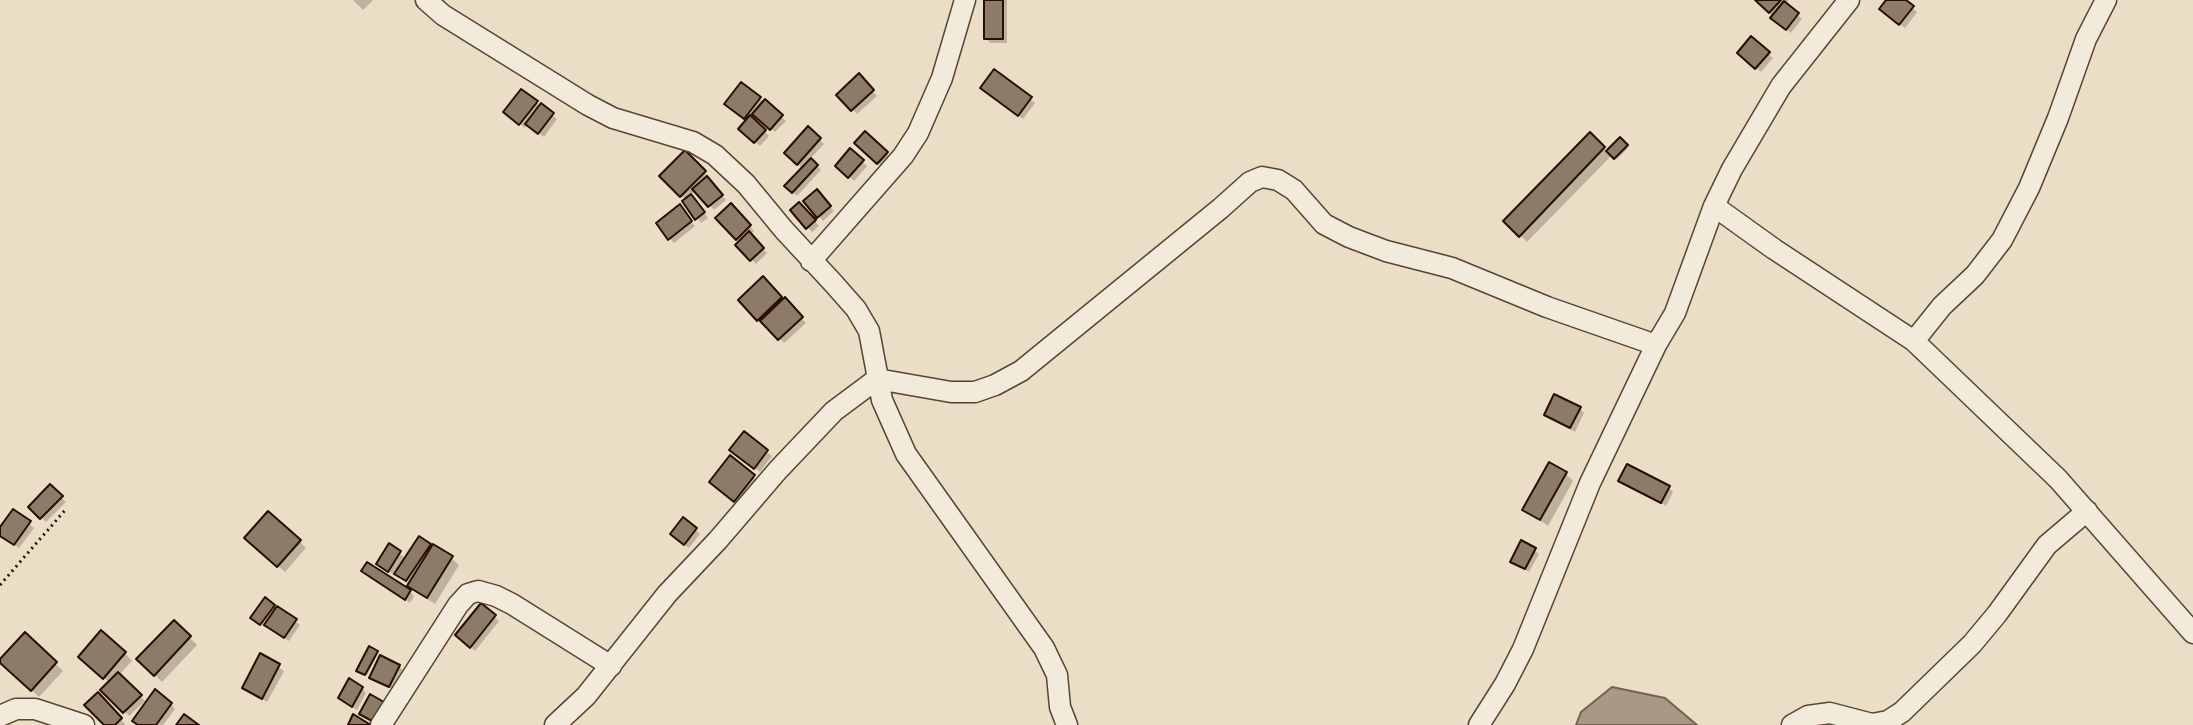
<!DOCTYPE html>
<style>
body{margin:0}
canvas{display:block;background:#ebdec6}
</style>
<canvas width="2193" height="725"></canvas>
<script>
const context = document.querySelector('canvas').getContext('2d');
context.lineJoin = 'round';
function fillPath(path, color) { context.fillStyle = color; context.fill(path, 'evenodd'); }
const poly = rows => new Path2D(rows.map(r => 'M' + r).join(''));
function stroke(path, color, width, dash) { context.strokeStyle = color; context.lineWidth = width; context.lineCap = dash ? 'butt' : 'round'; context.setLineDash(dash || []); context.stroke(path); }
const water = poly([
 [1612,687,1665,698,1697,725,1576,725,1581,712,1612,687]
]);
const shadow = poly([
 [353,0,373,0,363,10],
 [986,0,1007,0,1007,43,990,43,986,38],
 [1758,0,1789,0,1785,4,1802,19,1791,33,1778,22],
 [1889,0,1903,0,1917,12,1905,28,1886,14],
 [1752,39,1773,58,1761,72,1739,53],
 [858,76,877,96,857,114,838,95],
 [987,92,1030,99,1035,103,1023,119],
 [759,98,786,121,775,132,755,114,752,119,769,136,760,146,741,129,748,121,731,108],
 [536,103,557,119,544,137,527,124,525,128,511,116],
 [808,129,824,144,810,159,821,170,797,196,787,186,803,169,786,153],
 [865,134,891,158,883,167,856,143],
 [1590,135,1608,153,1620,140,1628,148,1617,159,1612,155,1527,242,1506,221],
 [850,151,867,166,854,181,837,166],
 [685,153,709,177,707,179,726,200,714,210,696,190,691,195,708,218,701,223,686,200,662,176],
 [817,192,834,211,823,221,806,201],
 [799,204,819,226,812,232,793,210],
 [731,206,754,231,750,235,767,253,756,264,738,245,741,242,718,218],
 [684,212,695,226,674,243,658,224],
 [763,279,806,323,784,343,741,300],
 [1580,408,1584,413,1575,432,1546,415],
 [744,434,772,456,760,472,737,454],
 [730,458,758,481,739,505,716,486],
 [1565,473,1573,481,1548,526,1524,509],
 [1621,480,1669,488,1673,492,1666,506],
 [50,487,66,502,46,522,31,507],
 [13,512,34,528,19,548,0,534],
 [695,529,700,534,689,548,677,539],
 [299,541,306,548,285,572,254,545],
 [429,545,451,558,459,565,435,604,417,593,395,572,394,575,383,568,390,546,406,559],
 [1534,550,1539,554,1529,572,1513,562],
 [363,571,410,592,414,596,410,603],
 [274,606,300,625,289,641,267,626,266,628,257,622],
 [481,606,499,621,475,651,462,639],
 [174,622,197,645,162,682,139,659],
 [25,635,63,671,39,697,1,661],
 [377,652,378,654,367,675,360,672],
 [125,653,132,661,119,675,145,701,129,716,103,690,110,683,88,664],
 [261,656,284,671,267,702,244,688],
 [399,666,403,671,394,690,371,677],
 [362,688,366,693,357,710,340,698],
 [98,695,125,724,124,725,106,725],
 [171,704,175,709,163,725,139,725]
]);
const building = poly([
 [984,0,1003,0,1003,39,984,39,984,0],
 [1755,0,1781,0,1769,13,1755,0],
 [1886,0,1906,0,1914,6,1899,25,1879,9,1886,0],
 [1784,1,1799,13,1786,30,1770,18,1784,1],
 [1751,36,1770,52,1755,69,1737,53,1751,36],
 [994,69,1032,97,1018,116,980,88,994,69],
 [859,73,874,90,851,111,836,95,859,73],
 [741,82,761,97,744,119,724,104,741,82],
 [521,89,538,101,519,125,503,112,521,89],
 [765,99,783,115,770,130,752,114,765,99],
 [541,103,554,113,538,134,525,124,541,103],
 [750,115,766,130,754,143,738,129,750,115],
 [808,126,821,138,797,165,784,153,808,126],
 [865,131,888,152,877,164,854,143,865,131],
 [1590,132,1605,147,1519,237,1503,221,1590,132],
 [1620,137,1628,145,1614,159,1606,151,1620,137],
 [850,148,864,160,848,178,835,166,850,148],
 [685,150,706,171,680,197,659,176,685,150],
 [811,158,818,165,792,193,784,186,811,158],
 [707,176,723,195,708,207,692,189,707,176],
 [817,189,831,206,817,218,803,201,817,189],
 [691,194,705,212,695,220,682,201,691,194],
 [799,202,816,220,806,229,790,210,799,202],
 [731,203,751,225,736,240,715,218,731,203],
 [680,204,692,221,668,240,656,223,680,204],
 [749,231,764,248,750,261,735,245,749,231],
 [763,276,782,297,757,321,738,300,763,276],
 [785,297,803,317,778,340,760,321,785,297],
 [1554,394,1581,407,1570,428,1544,415,1554,394],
 [744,431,768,450,754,469,729,450,744,431],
 [730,455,755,475,734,502,709,482,730,455],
 [1549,462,1567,472,1540,520,1522,510,1549,462],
 [1627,464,1670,486,1661,503,1618,481,1627,464],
 [50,484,63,496,40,519,28,507,50,484],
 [13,509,31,521,14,545,0,536,0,527,13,509],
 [268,511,301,540,277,567,244,538,268,511],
 [683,517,697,528,684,545,670,534,683,517],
 [419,536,431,544,406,581,394,574,419,536],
 [1521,540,1536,548,1525,569,1510,562,1521,540],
 [389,543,401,551,388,572,376,564,389,543],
 [433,544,453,556,427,598,407,586,433,544],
 [367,562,411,590,405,600,361,571,367,562],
 [265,597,275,605,260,625,250,618,265,597],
 [481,603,496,615,470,648,455,635,481,603],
 [277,606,297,619,284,638,264,625,277,606],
 [174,620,191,636,154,676,136,659,174,620],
 [101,630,126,652,103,679,78,657,101,630],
 [25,632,57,662,31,691,0,663,0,659,25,632],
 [369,646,378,651,365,675,356,671,369,646],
 [260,653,280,664,262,699,242,688,260,653],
 [380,655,400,665,389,687,369,678,380,655],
 [118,672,142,695,123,713,100,690,118,672],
 [349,678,363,687,352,707,338,698,349,678],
 [155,689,172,703,156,725,138,725,132,721,155,689],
 [98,692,122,718,115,725,104,725,84,705,98,692],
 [370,694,384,702,374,722,359,714,370,694],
 [184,714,199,725,176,725,184,714],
 [353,714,371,725,348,725,353,714]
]);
const path = poly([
 [0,585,67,508]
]);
const minor = poly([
 [426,0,443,15,588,105,613,118,693,142,715,155,746,184,784,230,834,284,856,309,869,331,882,400,906,454,1044,648,1057,675,1060,707,1067,725],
 [1714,206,1774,249,1914,341,2058,479,2193,633],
 [811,261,903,156,918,133,942,78,965,0],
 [1914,341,1942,306,1975,275,2002,240,2029,188,2058,118,2086,39,2106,0],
 [0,716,16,709,35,709,84,725],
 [381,725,458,605,468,594,478,591,496,596,512,604,611,666],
 [555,725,586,696,667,594,718,540,778,470,834,411,877,379,951,392,975,392,995,385,1021,371,1221,208,1250,182,1262,177,1278,180,1294,190,1324,224,1349,237,1386,251,1452,268,1547,307,1656,345],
 [1479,725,1505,684,1523,649,1590,483,1656,345,1675,313,1714,206,1732,169,1781,86,1849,0],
 [1792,725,1808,716,1830,713,1872,724,1888,721,1902,712,1972,644,1997,614,2047,545,2087,511]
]);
fillPath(water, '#a99883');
stroke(water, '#75624f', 2);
fillPath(shadow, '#0003');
fillPath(building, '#8d7b67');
stroke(building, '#281000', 2);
stroke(minor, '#594432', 23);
stroke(path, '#281000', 3, [2, 4]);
stroke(minor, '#f2eada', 20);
</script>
